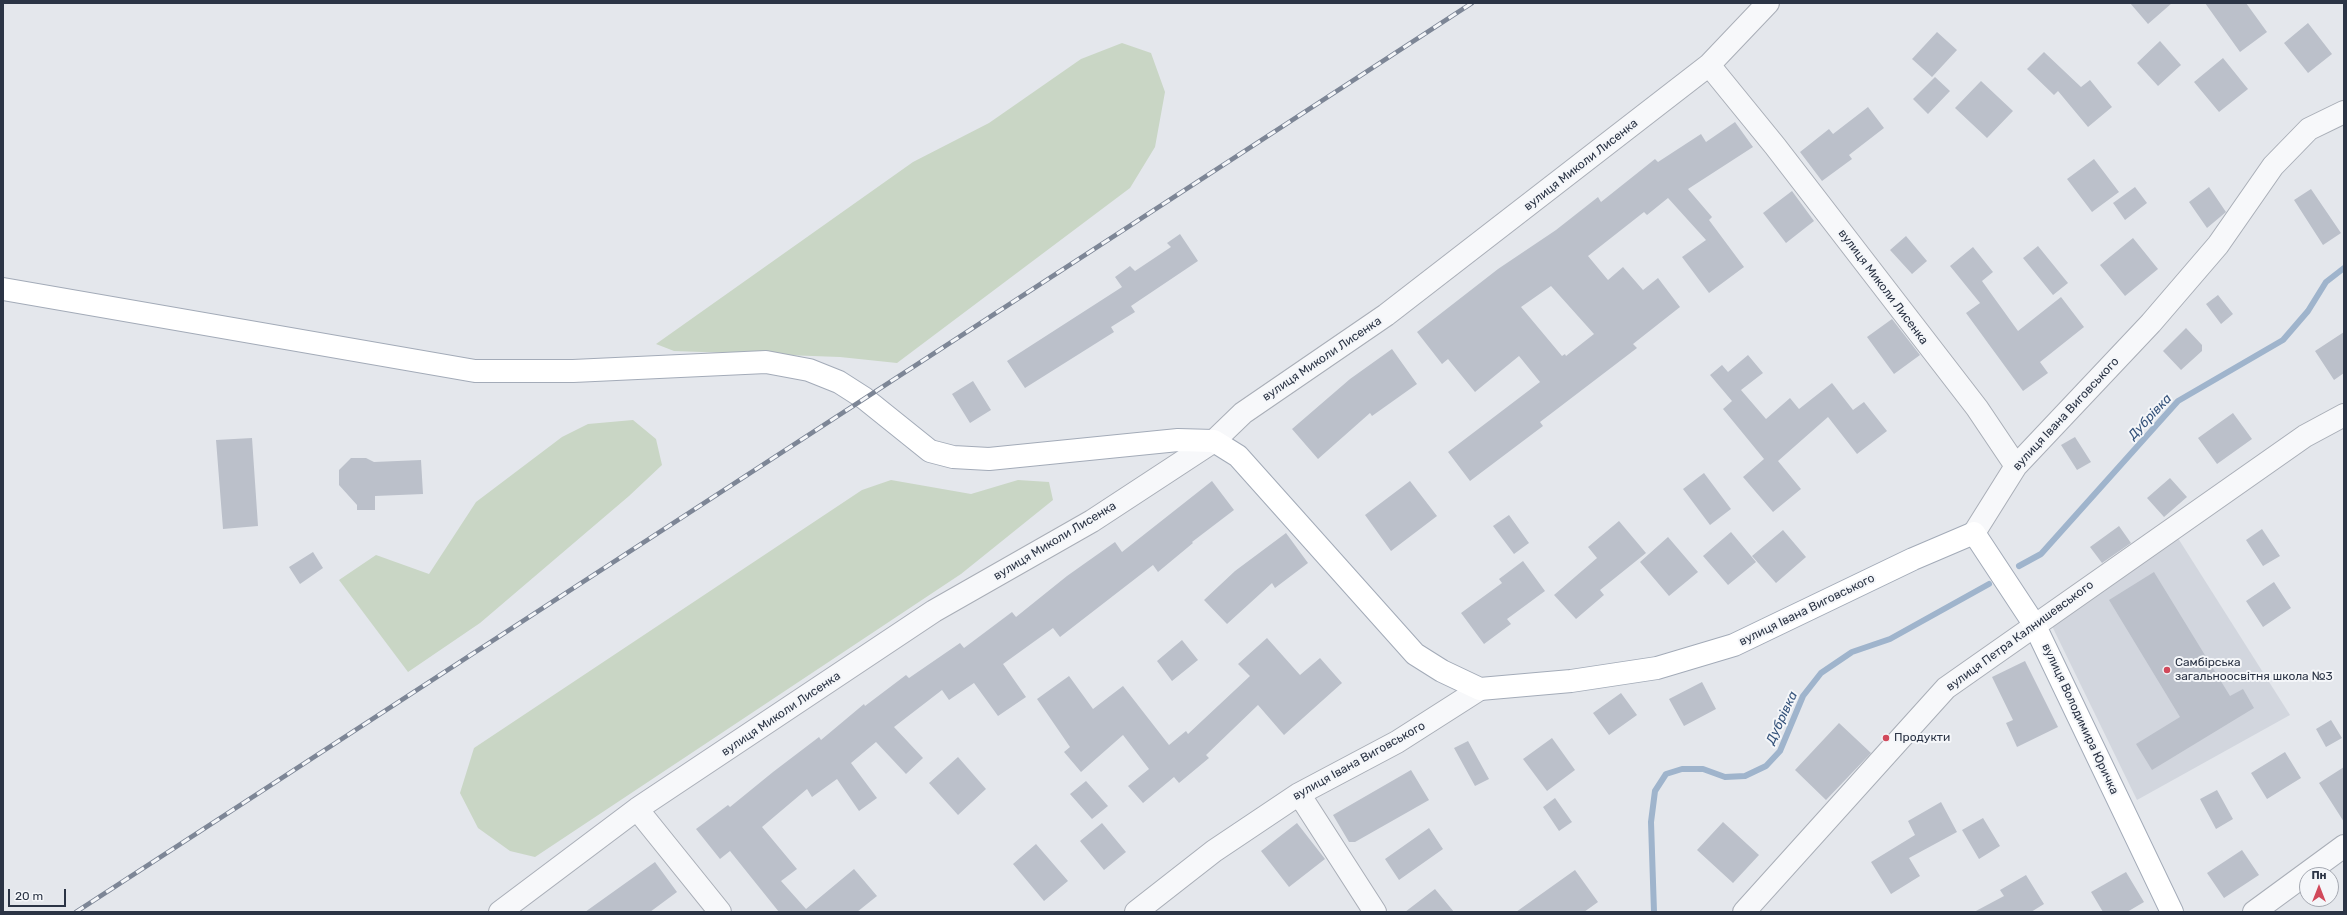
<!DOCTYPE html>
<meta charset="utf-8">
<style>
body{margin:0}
#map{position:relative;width:2347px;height:915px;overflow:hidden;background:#e4e7ec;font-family:Rubik,sans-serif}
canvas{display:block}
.frame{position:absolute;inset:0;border:4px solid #2b3445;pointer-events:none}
.north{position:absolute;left:2299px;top:867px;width:40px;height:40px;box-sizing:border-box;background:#f4f6f9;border:1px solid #a4a8b1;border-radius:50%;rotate:0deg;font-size:11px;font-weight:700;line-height:16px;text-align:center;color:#2b3445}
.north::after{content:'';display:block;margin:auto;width:14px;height:18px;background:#d1495b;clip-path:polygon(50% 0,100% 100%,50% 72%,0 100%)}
.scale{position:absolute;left:8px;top:889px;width:58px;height:18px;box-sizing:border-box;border:2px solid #2b3445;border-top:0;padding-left:5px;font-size:12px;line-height:14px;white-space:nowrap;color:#2b3445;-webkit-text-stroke:3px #f4f6f9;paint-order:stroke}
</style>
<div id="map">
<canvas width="2347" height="915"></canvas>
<div class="frame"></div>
<div class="north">Пн</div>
<div class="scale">20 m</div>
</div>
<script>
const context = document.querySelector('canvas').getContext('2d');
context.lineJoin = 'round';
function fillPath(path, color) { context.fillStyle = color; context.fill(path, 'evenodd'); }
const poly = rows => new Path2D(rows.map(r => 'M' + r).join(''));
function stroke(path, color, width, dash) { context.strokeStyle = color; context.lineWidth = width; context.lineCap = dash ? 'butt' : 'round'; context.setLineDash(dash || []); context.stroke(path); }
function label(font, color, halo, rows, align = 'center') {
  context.font = font + ' Rubik,sans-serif'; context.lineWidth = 4; context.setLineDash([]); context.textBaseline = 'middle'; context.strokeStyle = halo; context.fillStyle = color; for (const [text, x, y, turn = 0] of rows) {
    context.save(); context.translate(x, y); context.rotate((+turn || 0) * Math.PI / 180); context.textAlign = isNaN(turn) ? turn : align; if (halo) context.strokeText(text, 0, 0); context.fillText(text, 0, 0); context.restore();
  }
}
const built = poly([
 [2176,535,2290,715,2137,800,2051,624]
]);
const green = poly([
 [1122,43,1151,53,1165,92,1155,147,1130,188,897,363,840,357,674,351,656,344,913,162,989,123,1081,59],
 [633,420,656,439,662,465,629,496,480,623,408,672,339,580,376,555,429,574,476,502,562,437,588,424],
 [891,480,971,494,1018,480,1049,482,1053,500,961,574,535,857,510,851,478,828,460,793,474,748,862,490]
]);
const stream = poly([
 [2019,566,2041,554,2178,401,2283,340,2308,311,2326,282,2344,268],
 [1654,912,1651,822,1655,791,1666,774,1682,769,1703,769,1725,777,1745,776,1766,766,1780,751,1803,696,1821,673,1852,652,1890,639,1989,584]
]);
const building = poly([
 [2130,3,2172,3,2148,24],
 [2205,3,2246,3,2267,32,2240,52],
 [2308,23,2332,54,2308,73,2284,43],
 [1937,32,1957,50,1932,77,1912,59],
 [2160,41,2181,65,2158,86,2137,63],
 [2044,52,2081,87,2090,80,2112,107,2088,127,2058,91,2054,95,2027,69],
 [2223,58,2248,89,2219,112,2194,82],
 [1935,77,1950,91,1928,114,1913,99],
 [1981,81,2013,111,1987,138,1955,108],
 [1868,107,1884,128,1849,155,1852,159,1822,181,1800,152,1829,129,1833,134],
 [1735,122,1753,147,1688,189,1712,217,1709,220,1744,267,1709,293,1682,257,1706,240,1668,198,1647,215,1644,212,1588,256,1608,280,1623,267,1643,290,1658,278,1680,307,1633,344,1637,348,1540,422,1543,426,1470,481,1448,452,1540,382,1519,356,1475,392,1448,359,1442,364,1417,332,1498,269,1556,230,1598,197,1601,202,1655,159,1658,162,1701,134,1706,142],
 [1551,286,1594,334,1566,356,1565,354,1562,356,1521,307],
 [2094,159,2119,192,2092,212,2067,179],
 [2135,187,2147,203,2125,220,2113,203],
 [2209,187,2226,212,2207,228,2189,202],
 [2311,189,2341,233,2323,245,2294,200],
 [1792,191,1814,221,1786,243,1763,213],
 [1180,234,1198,261,1131,306,1135,312,1111,327,1114,332,1025,388,1007,361,1122,287,1115,277,1130,266,1135,271,1171,247,1167,243],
 [1906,236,1927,261,1912,274,1890,250],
 [2133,238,2158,269,2125,296,2100,265],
 [2038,246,2068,283,2053,295,2023,258],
 [1973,247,1993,272,1982,281,2018,331,2061,297,2084,327,2040,362,2048,373,2023,391,1966,313,1980,303,1950,266],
 [2218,295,2233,314,2221,324,2206,304],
 [1892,319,1920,355,1894,374,1867,337],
 [2186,328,2202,345,2202,351,2181,370,2163,351],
 [2344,332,2344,373,2334,380,2315,351],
 [1392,349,1417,384,1372,416,1370,413,1318,459,1292,429,1350,379],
 [1748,355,1763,373,1741,390,1766,419,1790,398,1799,409,1832,383,1853,410,1864,402,1887,431,1857,454,1828,417,1778,461,1801,489,1773,512,1743,477,1764,459,1723,409,1732,401,1710,375,1722,365,1728,372],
 [973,381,991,410,970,423,952,394],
 [2233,413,2252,439,2217,464,2198,438],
 [2075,437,2091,462,2077,470,2061,445],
 [252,438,258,526,223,529,216,440],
 [351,458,366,458,374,462,421,460,423,494,375,496,375,510,357,510,357,505,339,485,339,470],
 [1704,473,1731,509,1710,525,1683,489],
 [2170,478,2187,497,2164,517,2147,498],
 [1212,481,1234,510,1192,542,1193,543,1158,572,1153,565,1060,637,1053,628,1003,664,1026,697,998,716,974,683,949,700,942,690,894,727,923,758,906,774,876,742,851,763,877,798,859,811,837,779,812,797,807,789,762,827,797,869,781,881,806,909,854,869,877,896,857,912,779,912,730,851,720,859,696,829,728,805,730,807,773,772,819,737,821,740,864,704,865,706,906,675,909,678,960,643,964,648,1012,612,1016,617,1067,576,1115,542,1122,552],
 [1410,481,1437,516,1391,551,1365,515],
 [1509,515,1529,543,1514,554,1493,526],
 [1619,521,1646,553,1600,590,1604,595,1576,619,1554,595,1597,558,1588,547],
 [2119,526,2131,543,2102,563,2090,547],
 [2262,529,2280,556,2263,566,2246,540],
 [1783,530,1806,557,1776,583,1752,556],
 [1731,532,1756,562,1728,585,1703,556],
 [1286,533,1308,563,1275,588,1272,583,1227,624,1204,600,1235,571],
 [1668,537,1698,572,1669,596,1640,562],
 [313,552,323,568,300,584,289,567],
 [1523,561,1545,591,1507,619,1511,624,1484,644,1461,613,1502,583,1499,579],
 [2154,572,2230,696,2243,689,2254,708,2152,770,2136,744,2180,717,2109,600],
 [2274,582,2291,608,2263,627,2246,601],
 [1267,638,1300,675,1320,658,1342,683,1284,735,1258,705,1206,755,1209,758,1179,783,1174,777,1143,803,1128,786,1149,769,1123,735,1081,772,1064,752,1070,747,1037,699,1069,676,1093,709,1123,686,1169,745,1186,731,1188,734,1250,676,1238,664],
 [1182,640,1198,660,1172,681,1157,661],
 [2025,661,2058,727,2017,747,2006,723,2013,720,1992,677],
 [1702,682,1716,709,1684,726,1669,699],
 [1621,693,1637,715,1609,735,1593,713],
 [2331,720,2342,738,2326,747,2316,729],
 [1839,723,1871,753,1826,800,1795,770],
 [1552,738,1575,770,1547,791,1523,759],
 [1468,741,1489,779,1475,786,1454,748],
 [2285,752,2301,778,2267,799,2251,773],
 [958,757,986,789,958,815,929,783],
 [2344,767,2344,822,2319,783],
 [1411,770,1429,800,1355,842,1349,842,1333,815],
 [1086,781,1108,806,1092,819,1070,794],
 [2217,790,2233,819,2216,829,2200,799],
 [1555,798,1572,822,1559,831,1543,807],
 [1941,802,1957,832,1909,858,1920,876,1891,894,1871,862,1915,835,1908,821],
 [1983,818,2000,846,1979,859,1962,830],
 [1723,822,1759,855,1733,883,1697,850],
 [1102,823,1126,852,1104,870,1080,841],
 [1297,823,1325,859,1289,887,1261,851],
 [1429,828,1443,849,1399,880,1385,859],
 [1036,844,1068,881,1044,901,1013,864],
 [2242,850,2259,875,2224,898,2207,873],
 [655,862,677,892,650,912,585,912],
 [1575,870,1598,902,1584,912,1516,912],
 [2126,872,2144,902,2127,912,2103,912,2091,892],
 [2026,875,2044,904,2031,912,1974,912,2004,896,2000,890],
 [1435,889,1454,912,1405,912]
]);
const minor = poly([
 [1709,65,1768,3],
 [1974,533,2016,466,2151,323,2218,245,2273,166,2309,129,2344,112],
 [1299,794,1375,912],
 [637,809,720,912],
 [500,912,637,809,934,611,1092,521,1214,441,1243,413,1386,315,1709,65,1775,146,1977,408,2016,466],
 [1136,912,1214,851,1299,794,1397,742,1480,689],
 [1744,912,1946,688,2305,436,2344,415],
 [2254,912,2344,846]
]);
const major = poly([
 [3,289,475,371,573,371,766,362,809,370,839,382,864,398,930,451,953,457,989,459,1178,440,1214,441,1238,456,1415,654,1442,671,1480,689,1571,681,1657,668,1734,645,1913,559,1974,533,2034,624,2172,912]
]);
const rail = poly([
 [76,912,1472,3]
]);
const markers = [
 [2167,670,4,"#d1495b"],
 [1886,738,4,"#d1495b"]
];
const streetNames = [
 ["вулиця Миколи Лисенка",1581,165,-38],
 ["вулиця Миколи Лисенка",1883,287,53],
 ["вулиця Миколи Лисенка",1322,359,-34],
 ["вулиця Івана Виговського",2066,414,-47],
 ["вулиця Миколи Лисенка",1055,541,-31],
 ["вулиця Івана Виговського",1807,610,-26],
 ["вулиця Петра Калнишевського",2020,636,-36],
 ["вулиця Миколи Лисенка",781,714,-34],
 ["вулиця Володимира Юричка",2080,719,65],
 ["вулиця Івана Виговського",1359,761,-29]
];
const poiNames = [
 ["Самбірська",2175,663],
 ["загальноосвітня школа №3",2175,677],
 ["Продукти",1894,738]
];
const waterNames = [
 ["Дубрівка",2150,417,-47],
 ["Дубрівка",1782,718,-65]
];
fillPath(built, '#d2d6de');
fillPath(green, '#c9d6c5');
stroke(stream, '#9fb4cc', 6);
fillPath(building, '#bbc0ca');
stroke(minor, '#a9aeb7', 24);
stroke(major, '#a3abb8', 24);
stroke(minor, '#f7f8fa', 22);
stroke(major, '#fff', 22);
stroke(rail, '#7d8696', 4.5);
stroke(rail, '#f4f6f9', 3, [9]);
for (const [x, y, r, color] of markers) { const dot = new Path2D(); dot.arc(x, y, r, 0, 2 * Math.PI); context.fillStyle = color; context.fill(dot); stroke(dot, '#f4f6f9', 1.5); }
label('12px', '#2b3445', '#f4f6f9', streetNames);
label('12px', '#2b3445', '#f4f6f9', poiNames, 'left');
label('italic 13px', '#34527a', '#f4f6f9', waterNames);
</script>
